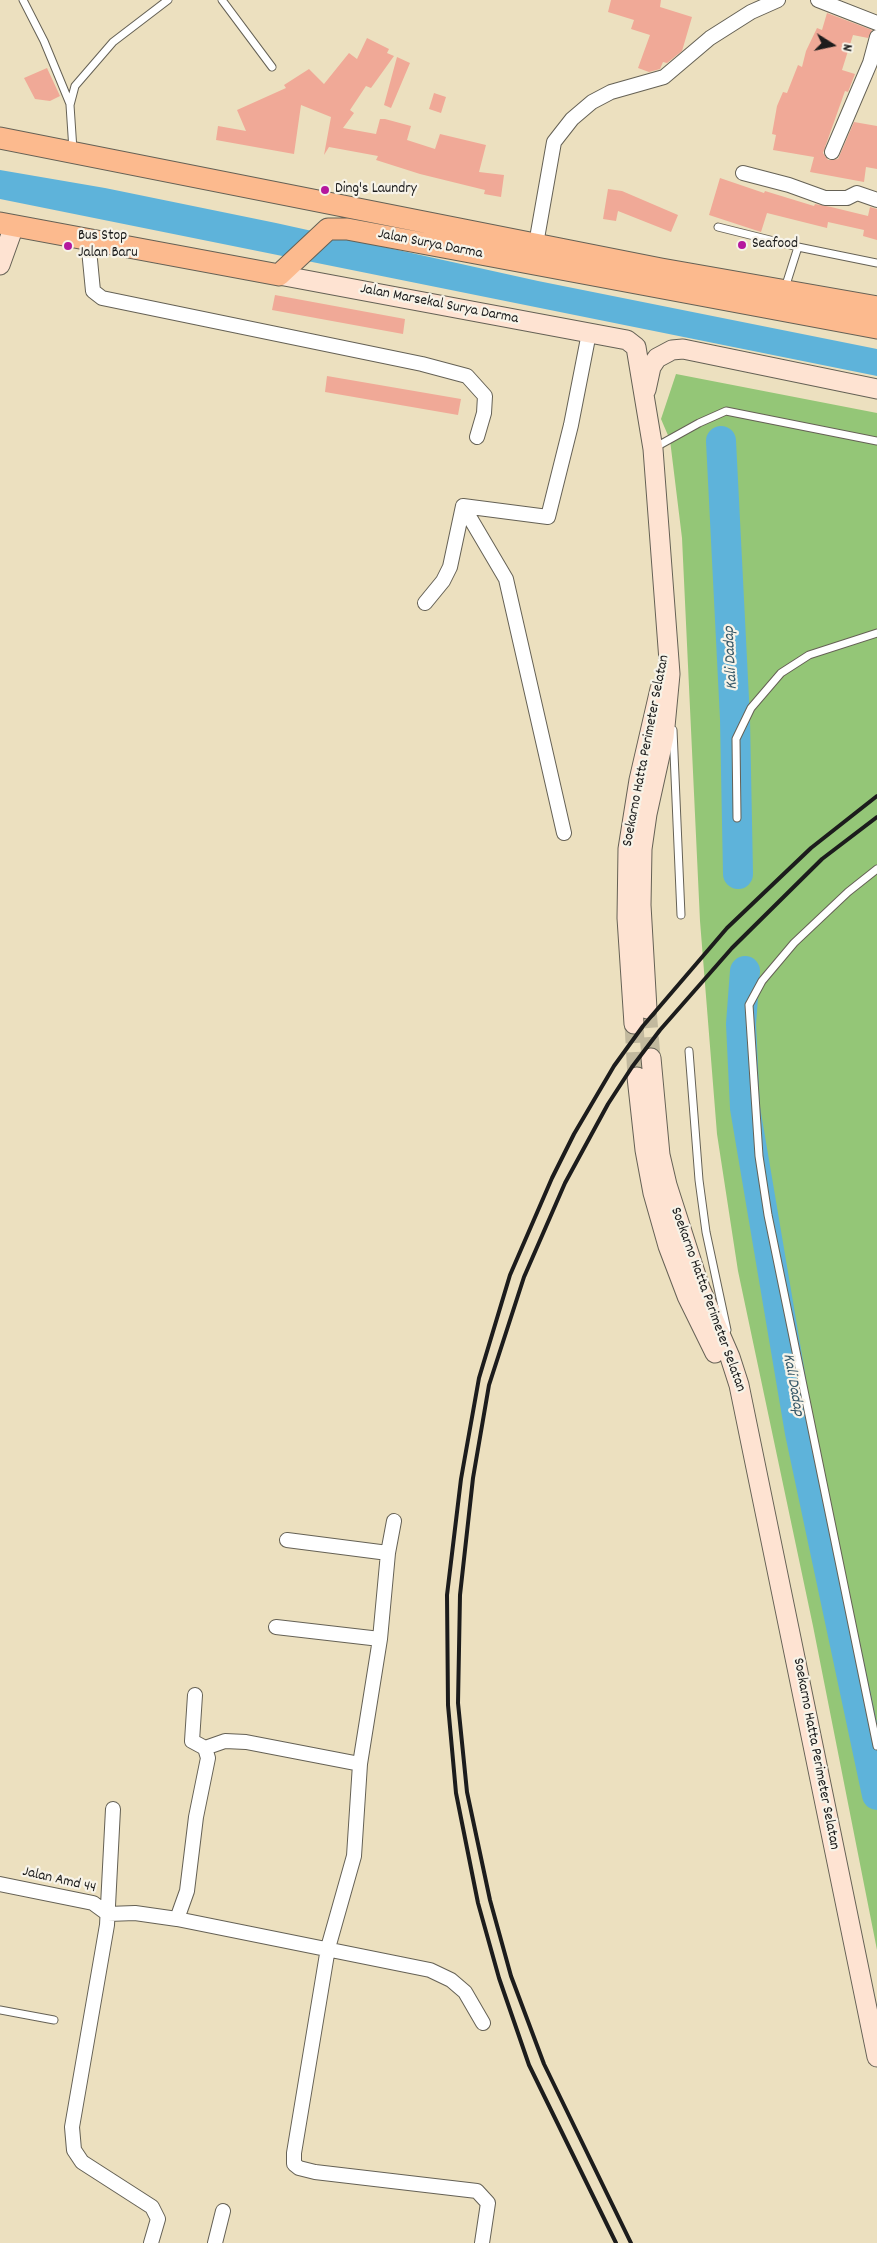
<!DOCTYPE html>
<style>
body{margin:0}
#map{position:relative;width:877px;height:2243px;overflow:hidden;background:#ece0bf;font-family:Dekko,sans-serif}
canvas{display:block}
.north{position:absolute;left:807px;top:20px;width:50px;height:50px;-webkit-text-stroke:4px #f7f3e8;paint-order:stroke;rotate:100deg;font-size:14px;font-weight:700;line-height:20px;text-align:center;color:#1c1c1c}
.north::after{content:'';display:block;margin:auto;width:18px;height:22px;background:#1c1c1c;clip-path:polygon(50% 0,100% 100%,50% 72%,0 100%)}
</style>
<div id="map">
<canvas width="877" height="2243"></canvas>
<div class="north">N</div>
</div>
<script>
const context = document.querySelector('canvas').getContext('2d');
context.lineJoin = 'round';
function fillPath(path, color) { context.fillStyle = color; context.fill(path, 'evenodd'); }
const poly = rows => new Path2D(rows.map(r => 'M' + r).join(''));
function stroke(path, color, width, dash) { context.strokeStyle = color; context.lineWidth = width; context.lineCap = dash ? 'butt' : 'round'; context.setLineDash(dash || []); context.stroke(path); }
function label(font, color, halo, rows, align = 'center') {
  context.font = font + ' Dekko,sans-serif'; context.lineWidth = 4.5; context.setLineDash([]); context.textBaseline = 'middle'; context.strokeStyle = halo; context.fillStyle = color; for (const [text, x, y, turn = 0] of rows) {
    context.save(); context.translate(x, y); context.rotate((+turn || 0) * Math.PI / 180); context.textAlign = isNaN(turn) ? turn : align; if (halo) context.strokeText(text, 0, 0); context.fillText(text, 0, 0); context.restore();
  }
}
const green = poly([
 [676,374,877,413,877,1950,813,1626,738,1271,717,1134,700,921,682,538,670,440,661,419]
]);
const water = poly([
 [0,170,105,188,276,223,538,281,877,349,877,376,0,199]
]);
const river = poly([
 [721,441,735,719,738,874],
 [745,971,741,1024,745,1108,800,1433,877,1795]
]);
const building = poly([
 [611,0,661,0,660,7,692,17,682,51,667,63,663,62,660,69,649,72,638,68,650,35,631,29,634,20,608,12],
 [827,13,872,30,868,38,853,35,842,70,855,74,848,92,845,91,823,153,828,160,838,159,854,122,877,126,877,169,866,167,864,182,810,172,814,157,773,150,776,135,772,134,777,106,783,92,787,93,798,65,802,67,806,51,817,28,822,30],
 [367,38,389,49,387,53,394,56,371,88,366,86,350,110,354,113,343,128,376,134,380,119,385,119,411,126,407,140,435,149,440,134,486,145,479,172,504,175,501,197,484,194,485,190,420,174,376,160,378,156,329,147,324,155,331,117,301,105,294,154,216,140,218,126,246,131,237,110,286,88,284,85,309,69,324,84,349,53,357,59],
 [397,57,410,63,391,108,384,105],
 [47,68,60,96,50,101,35,99,24,78],
 [434,93,446,97,441,113,429,109],
 [720,178,764,193,765,191,814,206,815,204,831,207,868,216,870,207,877,209,877,240,863,236,864,230,828,222,827,228,767,213,761,232,709,215],
 [608,189,622,191,678,215,671,232,618,211,616,221,603,219],
 [275,295,405,319,403,334,272,310],
 [327,376,461,399,458,415,325,392]
]);
const secondaryTunnel = poly([
 [647,1009,651,1058],
 [634,1024,637,1077]
]);
const lane = poly([
 [23,0,44,41,70,104],
 [222,0,272,67],
 [73,150,70,105,75,86,113,42,168,0],
 [718,227,798,247,785,288],
 [798,247,877,263],
 [654,448,699,423,726,411,877,441],
 [673,730,681,915],
 [737,818,736,739,751,708,781,673,809,655,877,633],
 [877,869,848,892,794,943,762,981,749,1005,759,1156,768,1215,877,1746],
 [689,1051,699,1180,706,1232,727,1330],
 [0,2010,54,2020]
]);
const street = poly([
 [818,0,877,23],
 [832,152,870,63,877,37],
 [743,173,789,185,825,198,847,198,857,193,877,200],
 [88,239,93,291,102,298,422,364,467,376,485,396,484,413,477,437],
 [536,244,554,142,572,119,592,102,611,92,664,77,710,38,751,12,778,0],
 [463,506,506,579,564,833],
 [463,506,548,517,571,425,589,333],
 [425,603,443,581,450,567,463,506],
 [394,1521,388,1553,380,1639,360,1764,354,1856,328,1948,294,2153,294,2164,299,2168,315,2172,477,2191,488,2203,482,2243],
 [287,1540,388,1553],
 [276,1627,380,1639],
 [205,1748,225,1741,246,1742,360,1764],
 [113,1809,107,1925,72,2127,74,2150,82,2162,152,2207,158,2219,151,2243],
 [0,1884,93,1903,108,1914],
 [108,1914,135,1913,177,1919,187,1891,196,1817,208,1758,205,1748,192,1741,195,1695],
 [177,1919,430,1970,451,1980,465,1992,483,2023],
 [215,2243,223,2211]
]);
const secondary = poly([
 [0,265,14,226],
 [279,275,627,340,636,347,653,449,670,674,664,737,647,814,642,849,641,905,647,1009],
 [646,390,651,367,657,358,672,350,683,349,877,389],
 [634,1024,627,918,628,849,639,780,660,689],
 [651,1058,660,1155,667,1185,700,1288,730,1357,739,1385,877,2057],
 [637,1077,645,1150,653,1193,668,1246,687,1296,715,1353]
]);
const primary = poly([
 [0,138,661,269,877,307],
 [0,223,279,275,328,229,347,229,877,328]
]);
const rail = poly([
 [616,2243,529,2065,499,1978,478,1903,456,1793,448,1705,447,1595,461,1479,479,1378,510,1275,552,1178,574,1134,614,1066,643,1026,727,928,811,848,877,796],
 [631,2243,544,2064,511,1976,490,1900,467,1792,458,1703,460,1595,473,1478,489,1385,524,1277,565,1183,608,1104,632,1067,660,1030,732,948,822,859,877,817]
]);
const markers = [
 [325,190,5,"#b5179e"],
 [742,245,5,"#b5179e"],
 [68,246,5,"#b5179e"]
];
const poiNames = [
 ["Ding's Laundry",335,190],
 ["Bus Stop",78,237],
 ["Jalan Baru",78,254],
 ["Seafood",752,245]
];
const streetNames = [
 ["Jalan Surya Darma",430,245,11],
 ["Jalan Marsekal Surya Darma",439,305,11],
 ["Soekarno Hatta Perimeter Selatan",647,751,-79],
 ["Soekarno Hatta Perimeter Selatan",707,1300,70],
 ["Soekarno Hatta Perimeter Selatan",815,1754,79],
 ["Jalan Amd 44",59,1881,13]
];
const waterNames = [
 ["Kali Dadap",732,658,-93],
 ["Kali Dadap",792,1385,80]
];
fillPath(green, '#94c677');
fillPath(water, '#5eb3da');
stroke(river, '#5eb3da', 30);
fillPath(building, '#f0a997');
stroke(secondaryTunnel, '#c2b99e', 19, [19, 9]);
stroke(lane, '#656155', 9);
stroke(street, '#656155', 16);
stroke(secondary, '#656155', 21);
stroke(primary, '#656155', 23);
stroke(lane, '#fff', 7);
stroke(street, '#fff', 14);
stroke(secondary, '#fee3d2', 19);
stroke(primary, '#fcba8e', 21);
stroke(rail, '#1c1c1c', 4);
for (const [x, y, r, color] of markers) { const dot = new Path2D(); dot.arc(x, y, r, 0, 2 * Math.PI); context.fillStyle = color; context.fill(dot); stroke(dot, '#f7f3e8', 2); }
label('15px', '#1c1c1c', '#f7f3e8', poiNames, 'left');
label('15px', '#1c1c1c', '#f7f3e8', streetNames);
label('italic 16px', '#365868', '#f7f3e8', waterNames);
</script>
